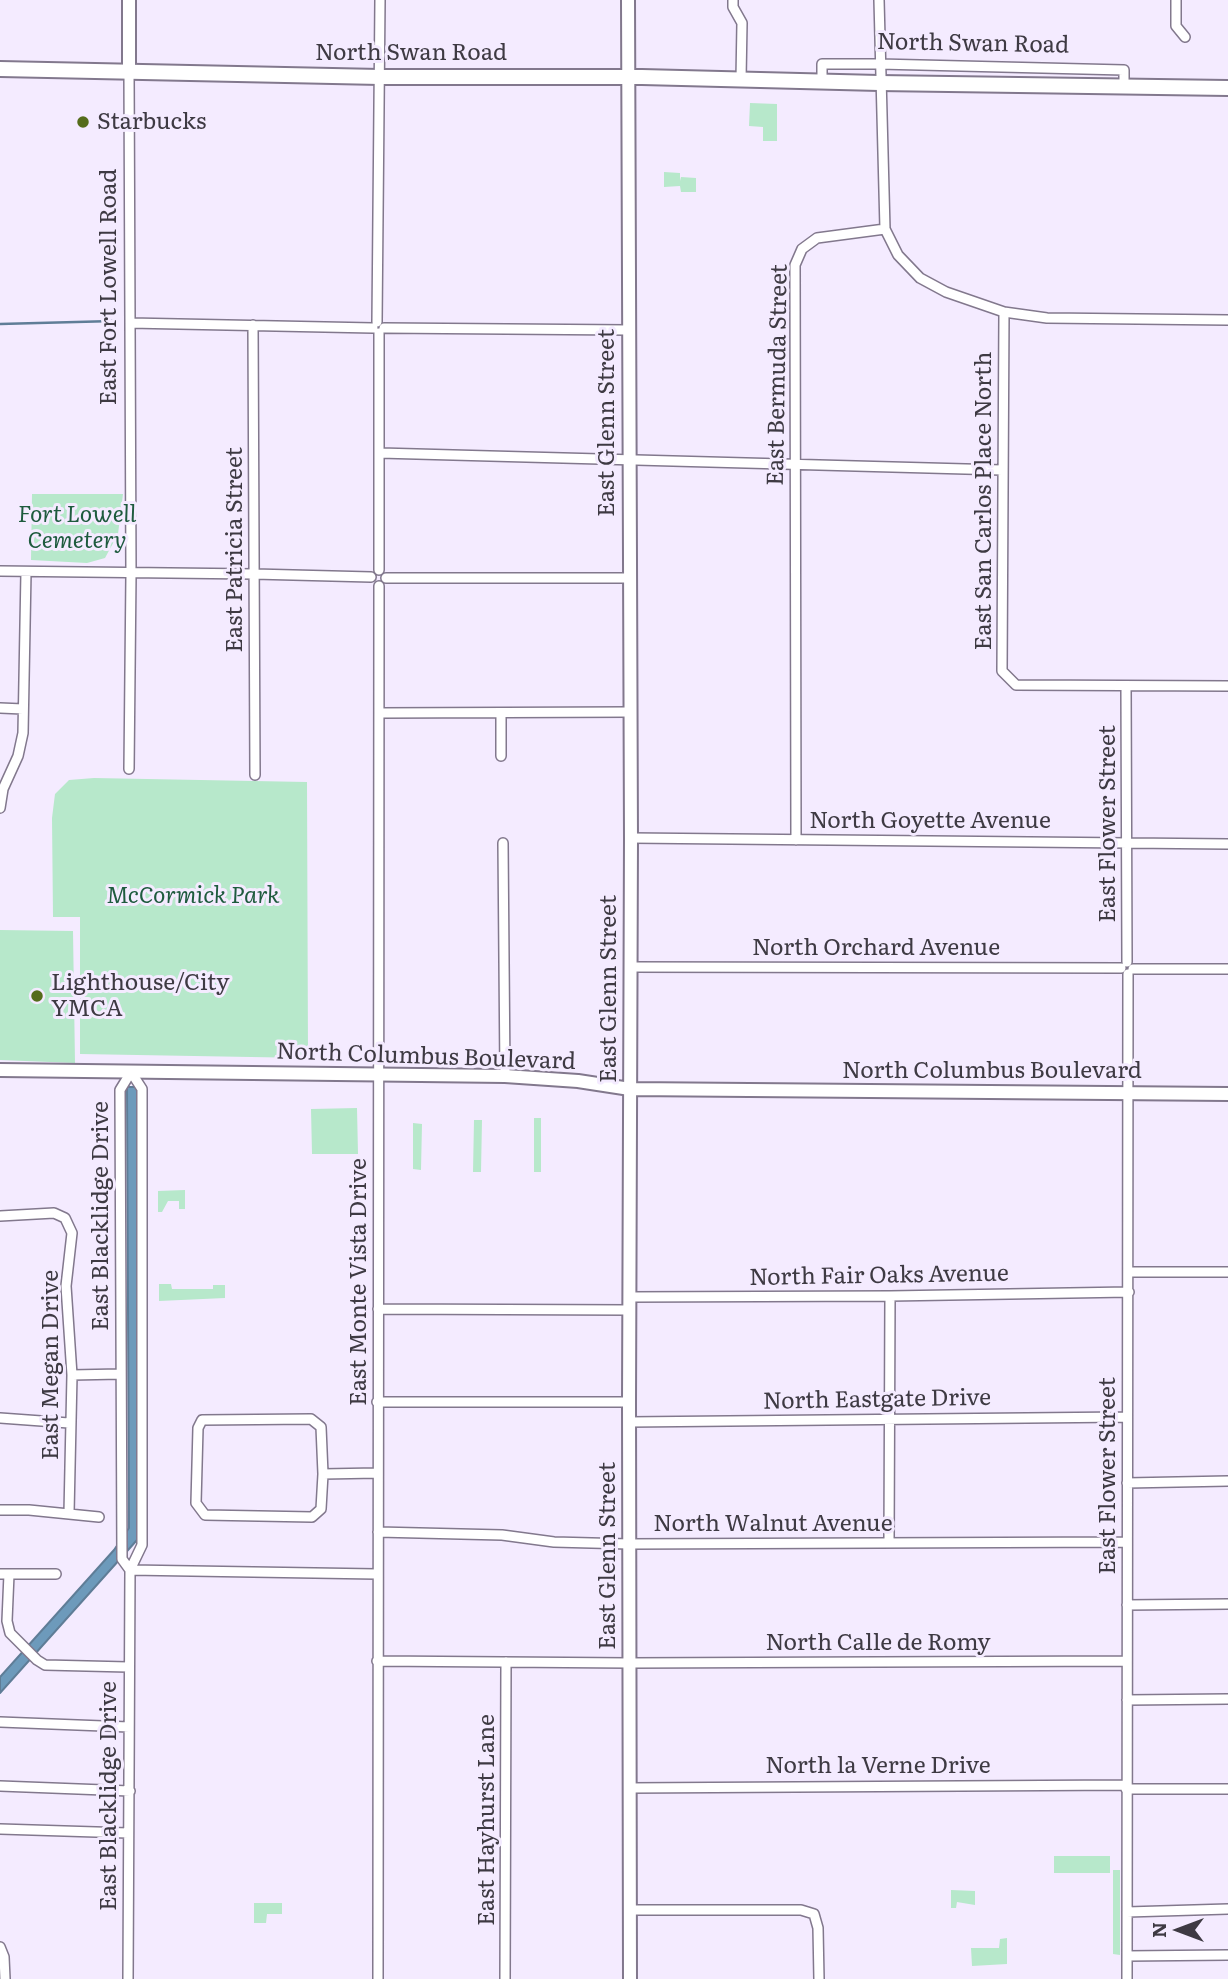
<!DOCTYPE html>
<style>
body{margin:0}
#map{position:relative;width:1228px;height:1979px;overflow:hidden;background:#f4ebff;font-family:Literata,serif}
canvas{display:block}
.north{position:absolute;left:1144px;top:1895px;width:70px;height:70px;-webkit-text-stroke:5px #f4ebff;paint-order:stroke;rotate:270deg;font-size:19px;font-weight:700;line-height:28px;text-align:center;color:#3e3a43}
.north::after{content:'';display:block;margin:auto;width:24px;height:32px;background:#3e3a43;clip-path:polygon(50% 0,100% 100%,50% 72%,0 100%)}
</style>
<div id="map">
<canvas width="1228" height="1979"></canvas>
<div class="north">N</div>
</div>
<script>
const context = document.querySelector('canvas').getContext('2d');
context.lineJoin = 'round';
function fillPath(path, color) { context.fillStyle = color; context.fill(path, 'evenodd'); }
const poly = rows => new Path2D(rows.map(r => 'M' + r).join(''));
function stroke(path, color, width, dash) { context.strokeStyle = color; context.lineWidth = width; context.lineCap = dash ? 'butt' : 'round'; context.setLineDash(dash || []); context.stroke(path); }
function label(font, color, halo, rows, align = 'center') {
  context.font = font + ' Literata,serif'; context.lineWidth = 6; context.setLineDash([]); context.textBaseline = 'middle'; context.strokeStyle = halo; context.fillStyle = color; for (const [text, x, y, turn = 0] of rows) {
    context.save(); context.translate(x, y); context.rotate((+turn || 0) * Math.PI / 180); context.textAlign = isNaN(turn) ? turn : align; if (halo) context.strokeText(text, 0, 0); context.fillText(text, 0, 0); context.restore();
  }
}
const green = poly([
 [750,103,777,104,777,141,763,141,763,127,749,126],
 [664,172,680,173,680,181,681,177,696,178,696,192,681,192,680,186,664,187],
 [32,494,123,494,118,534,105,558,87,563,31,560],
 [94,778,307,782,308,1058,80,1054,80,917,53,917,52,818,55,794,69,780],
 [0,930,73,931,75,1063,0,1060],
 [357,1108,358,1154,312,1154,311,1109],
 [534,1118,541,1118,541,1172,534,1172],
 [474,1120,482,1120,481,1172,473,1172],
 [413,1123,422,1124,421,1170,413,1169],
 [185,1190,185,1209,179,1209,179,1201,168,1201,162,1212,158,1212,158,1191],
 [159,1284,171,1284,172,1289,213,1289,213,1285,225,1285,225,1298,159,1301],
 [1054,1856,1110,1856,1110,1873,1054,1873],
 [1113,1870,1120,1870,1120,1955,1113,1954],
 [951,1890,975,1891,975,1905,957,1902,956,1908,951,1908],
 [254,1903,282,1903,282,1914,267,1914,266,1923,254,1923],
 [1007,1938,1007,1964,972,1966,971,1948,999,1948,1000,1939]
]);
const water = poly([
 [127,1087,139,1087,137,1540,0,1693,0,1677,114,1550,129,1528,127,1087]
]);
const stream = poly([
 [0,324,114,321]
]);
const street = poly([
 [733,0,733,7,742,23,741,79],
 [879,0,885,229],
 [1176,0,1176,26,1185,37],
 [129,71,131,574,129,769],
 [822,81,822,64,879,64,1124,70,1124,86],
 [1004,312,1002,671,1016,685,1228,686],
 [377,322,380,0],
 [130,323,373,328],
 [253,325,255,775],
 [384,328,628,330],
 [380,453,1002,470],
 [379,570,379,333],
 [0,571,254,574,371,577],
 [386,578,629,578],
 [1126,686,1127,962],
 [0,708,23,709],
 [380,713,630,712],
 [501,713,501,756],
 [0,808,3,789,18,756,23,733,26,572],
 [631,838,1228,844],
 [796,840,795,265,802,249,817,238,885,229,898,255,920,278,946,292,1004,312,1047,318,1228,320],
 [503,843,505,1076],
 [630,967,1121,968],
 [1133,969,1228,969],
 [0,1216,54,1213,65,1218,72,1233,66,1286,72,1375,69,1513],
 [1128,1272,1228,1272],
 [630,1297,890,1296,1129,1292],
 [378,1309,630,1310],
 [72,1375,120,1374],
 [377,1402,629,1402],
 [0,1418,69,1423],
 [629,1422,1126,1417],
 [323,1474,321,1509,312,1517,205,1515,196,1503,198,1428,202,1420,311,1419,321,1427,323,1474,377,1473],
 [1127,1483,1228,1481],
 [0,1510,29,1510,99,1517],
 [378,1532,502,1535,554,1542,629,1544,1126,1542],
 [889,1542,890,1296],
 [130,1570,376,1574],
 [0,1574,56,1574],
 [9,1574,7,1621,10,1633,37,1660,45,1665,128,1667],
 [1127,1605,1228,1604],
 [377,1661,629,1663,1127,1661],
 [1127,1700,1228,1699],
 [0,1722,129,1727],
 [0,1786,130,1791],
 [630,1788,1126,1785],
 [1126,1789,1228,1789],
 [0,1829,128,1833],
 [630,1910,801,1910,814,1914],
 [1127,1912,1228,1909],
 [814,1914,818,1928,819,1979],
 [0,1947,4,1957,5,1979],
 [1127,1956,1228,1955],
 [128,1979,130,1570,142,1545,142,1089,131,1072,120,1090,122,1559,130,1570],
 [378,1979,379,586],
 [505,1979,506,1662],
 [1127,1979,1128,974]
]);
const secondary = poly([
 [129,0,129,71],
 [628,0,631,838,629,1402,630,1979],
 [0,1070,505,1076,578,1081,630,1089,1228,1094]
]);
const primary = poly([
 [0,69,380,77,642,77,879,83,1228,88]
]);
const markers = [
 [83,122,7,"#556c1b"],
 [37,996,7,"#556c1b"]
];
const streetNames = [
 ["North Swan Road",973,44,1],
 ["North Swan Road",411,53],
 ["East Fort Lowell Road",109,287,-90],
 ["East Bermuda Street",778,375,-89],
 ["East Glenn Street",607,423,-90],
 ["East San Carlos Place North",984,501,-90],
 ["East Patricia Street",235,550,-90],
 ["North Goyette Avenue",930,821],
 ["East Flower Street",1108,824,-90],
 ["North Orchard Avenue",876,948],
 ["East Glenn Street",609,989,-90],
 ["North Columbus Boulevard",426,1057,2],
 ["North Columbus Boulevard",992,1071],
 ["East Blacklidge Drive",101,1216,-90],
 ["North Fair Oaks Avenue",879,1276,-1],
 ["East Monte Vista Drive",359,1282,-90],
 ["East Megan Drive",51,1365,-90],
 ["North Eastgate Drive",877,1400,-1],
 ["East Flower Street",1108,1476,-90],
 ["North Walnut Avenue",773,1524],
 ["East Glenn Street",608,1556,-90],
 ["North Calle de Romy",878,1643],
 ["North la Verne Drive",878,1766],
 ["East Blacklidge Drive",109,1796,-90],
 ["East Hayhurst Lane",487,1820,-90]
];
const poiNames = [
 ["Starbucks",97,122],
 ["Lighthouse/City",51,983],
 ["YMCA",51,1009]
];
const parkNames = [
 ["Fort Lowell",77,515],
 ["Cemetery",77,541],
 ["McCormick Park",193,896]
];
fillPath(green, '#b7e8cb');
fillPath(water, '#6d9abb');
stroke(water, '#5f7d97', 2);
stroke(stream, '#5f7d97', 2.5);
stroke(street, '#82788d', 12);
stroke(secondary, '#82788d', 16);
stroke(primary, '#82788d', 18);
stroke(street, '#fff', 9);
stroke(secondary, '#fff', 12);
stroke(primary, '#fff', 14);
for (const [x, y, r, color] of markers) { const dot = new Path2D(); dot.arc(x, y, r, 0, 2 * Math.PI); context.fillStyle = color; context.fill(dot); stroke(dot, '#f4ebff', 2.5); }
label('23px', '#3e3a43', '#f4ebff', streetNames);
label('23px', '#3e3a43', '#f4ebff', poiNames, 'left');
label('italic 23px', '#1e5b3e', '#f4ebff', parkNames);
</script>
